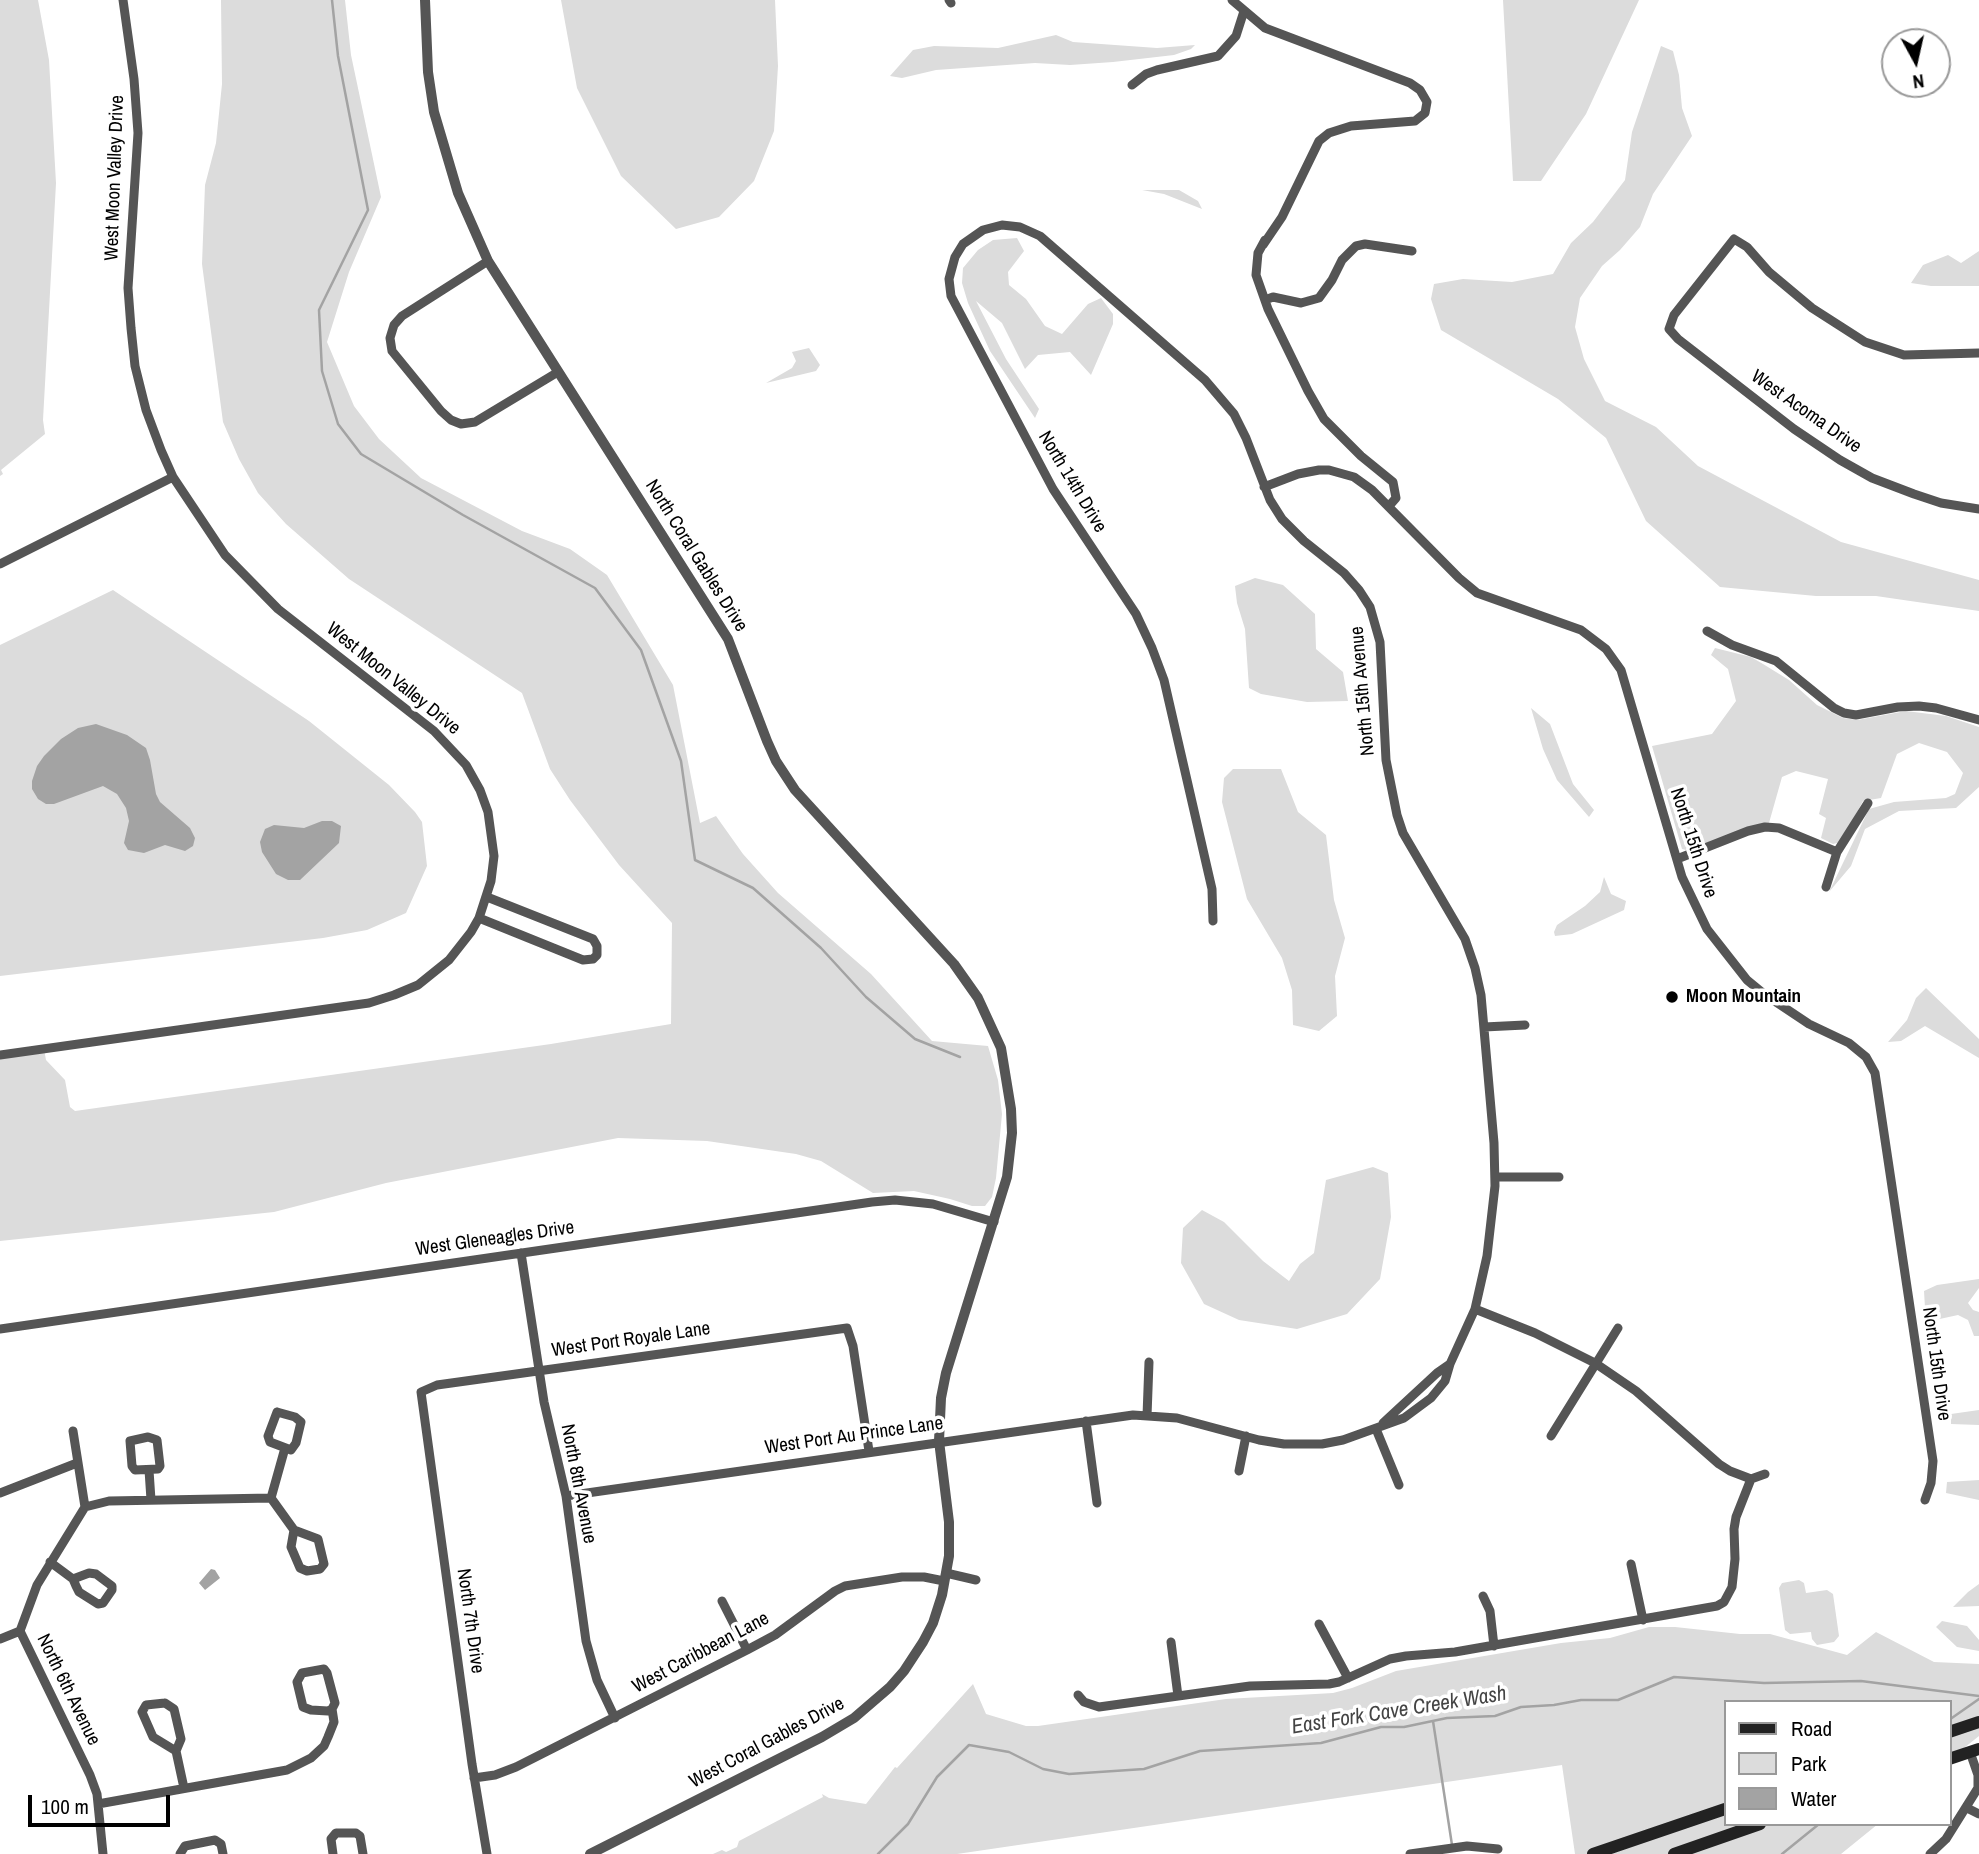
<!DOCTYPE html>
<style>
body{margin:0}
#map{position:relative;width:1979px;height:1854px;overflow:hidden;background:#fff;font-family:"Archivo Narrow",sans-serif}
canvas{display:block}
.legend{position:absolute;left:1724px;top:1700px;width:228px;height:126px;box-sizing:border-box;background:#fff;border:2px solid #999;margin:0;padding:9px 12px;list-style:none;font-size:21px;color:#000}
.legend li{display:flex;align-items:center;gap:14px;height:35px}
.legend b{width:35px;border:2px solid #999}
.north{position:absolute;left:1881px;top:28px;width:70px;height:70px;box-sizing:border-box;background:#fff;border:2px solid #999;border-radius:50%;rotate:172deg;font-size:19px;font-weight:700;line-height:28px;text-align:center;color:#000}
.north::after{content:'';display:block;margin:auto;width:24px;height:32px;background:#000;clip-path:polygon(50% 0,100% 100%,50% 72%,0 100%)}
.scale{position:absolute;left:28px;top:1795px;width:142px;height:32px;box-sizing:border-box;border:4px solid #000;border-top:0;padding-left:9px;font-size:21px;line-height:24px;white-space:nowrap;color:#000;-webkit-text-stroke:5px #fff;paint-order:stroke}
</style>
<div id="map">
<canvas width="1979" height="1854"></canvas>
<ul class="legend">
<li><b style="height:9px;background:#222"></b>Road</li>
<li><b style="height:19px;background:#dcdcdc"></b>Park</li>
<li><b style="height:19px;background:#a3a3a3"></b>Water</li>
</ul>
<div class="north">N</div>
<div class="scale">100 m</div>
</div>
<script>
const context = document.querySelector('canvas').getContext('2d');
context.lineJoin = 'round';
function fillPath(path, color) { context.fillStyle = color; context.fill(path, 'evenodd'); }
const poly = rows => new Path2D(rows.map(r => 'M' + r).join(''));
function stroke(path, color, width, dash) { context.strokeStyle = color; context.lineWidth = width; context.lineCap = dash ? 'butt' : 'round'; context.setLineDash(dash || []); context.stroke(path); }
function label(font, color, halo, rows, align = 'center') {
  context.font = font + ' "Archivo Narrow",sans-serif'; context.lineWidth = 7; context.setLineDash([]); context.textBaseline = 'middle'; context.strokeStyle = halo; context.fillStyle = color; for (const [text, x, y, turn = 0] of rows) {
    context.save(); context.translate(x, y); context.rotate((+turn || 0) * Math.PI / 180); context.textAlign = isNaN(turn) ? turn : align; if (halo) context.strokeText(text, 0, 0); context.fillText(text, 0, 0); context.restore();
  }
}
const green = poly([
 [0,0,38,0,49,60,56,183,43,420,45,434,1,470,3,474,0,476],
 [221,0,345,0,351,55,381,197,349,272,327,342,354,406,379,439,421,478,522,531,570,549,607,575,673,685,700,823,716,816,743,854,778,893,871,974,932,1041,988,1046,998,1080,1002,1114,996,1178,992,1197,985,1206,972,1206,950,1199,914,1191,873,1193,821,1161,796,1154,707,1141,618,1138,386,1183,274,1212,0,1241,0,1055,44,1049,46,1060,65,1080,70,1107,75,1111,551,1044,671,1024,672,923,619,865,570,800,550,769,522,693,349,579,286,524,258,493,239,459,223,422,202,264,205,185,216,143,222,84],
 [561,0,775,0,778,66,774,131,754,181,719,217,676,229,621,176,577,88],
 [1503,0,1639,0,1586,114,1541,181,1513,181],
 [1056,35,1073,42,1157,48,1195,45,1191,49,1174,55,1113,62,1070,65,1035,63,936,70,902,78,890,76,913,50,934,46,998,48],
 [1661,46,1673,51,1679,75,1682,108,1692,136,1653,194,1640,227,1620,250,1602,266,1580,298,1575,327,1584,359,1605,401,1656,427,1698,466,1841,542,1979,580,1979,611,1876,596,1816,596,1720,587,1646,521,1606,438,1558,399,1441,330,1431,299,1434,284,1463,279,1512,282,1553,274,1571,243,1593,222,1625,180,1632,132],
 [1142,190,1179,190,1198,201,1202,209,1164,194],
 [1017,238,1024,251,1008,272,1009,285,1026,299,1045,326,1062,334,1088,304,1101,298,1113,314,1113,324,1091,375,1070,352,1038,355,1025,369,1002,323,976,301,1006,359,1039,409,1035,418,990,351,968,303,962,283,963,268,978,250,993,240],
 [1979,251,1979,286,1931,286,1911,283,1923,265,1948,255,1961,263],
 [809,348,820,365,816,371,766,383,792,368,796,361,792,352],
 [1255,578,1283,585,1315,614,1316,649,1343,672,1348,701,1307,702,1261,694,1249,688,1245,629,1237,603,1235,586],
 [113,590,309,721,389,785,415,812,422,822,427,866,406,913,367,930,323,938,0,976,0,645],
 [1715,648,1751,657,1763,664,1789,680,1817,705,1843,718,1857,720,1906,711,1946,716,1979,727,1979,787,1956,808,1899,811,1865,829,1851,866,1829,892,1869,809,1894,802,1946,798,1955,794,1963,773,1947,752,1919,743,1897,754,1881,798,1863,801,1841,842,1833,844,1821,838,1826,818,1819,814,1828,779,1796,771,1782,777,1769,823,1763,823,1686,850,1682,849,1652,746,1712,734,1736,701,1728,669,1711,655],
 [1531,708,1550,724,1573,784,1594,810,1589,817,1557,780,1543,749],
 [1233,769,1281,769,1298,812,1326,835,1334,900,1345,938,1335,976,1337,1016,1319,1031,1293,1025,1292,990,1282,958,1247,899,1222,802,1224,778],
 [1604,877,1611,894,1626,901,1624,910,1572,934,1555,936,1554,932,1557,925,1585,906,1600,892],
 [1926,988,1979,1039,1979,1058,1925,1026,1901,1041,1888,1042,1907,1020,1916,998],
 [1373,1167,1388,1173,1391,1217,1380,1279,1347,1314,1297,1329,1239,1320,1204,1304,1181,1263,1183,1228,1202,1210,1224,1222,1263,1261,1289,1281,1300,1264,1314,1253,1326,1180],
 [1979,1279,1979,1288,1968,1303,1973,1310,1979,1312,1979,1336,1974,1336,1968,1320,1958,1315,1935,1320,1925,1308,1924,1291,1937,1285],
 [1979,1410,1979,1425,1951,1424,1951,1414],
 [1979,1480,1979,1500,1946,1493,1947,1482],
 [1799,1580,1804,1583,1806,1593,1827,1590,1833,1594,1839,1636,1834,1642,1817,1645,1812,1639,1811,1632,1790,1634,1785,1630,1779,1588,1782,1583],
 [1979,1584,1979,1606,1953,1607,1968,1592],
 [1942,1621,1967,1626,1979,1640,1979,1651,1957,1647,1936,1627],
 [1649,1627,1675,1627,1740,1634,1770,1634,1847,1655,1876,1632,1934,1662,1979,1664,1979,1736,1949,1760,1949,1702,1725,1702,1725,1824,1878,1824,1841,1854,1575,1854,1562,1765,957,1854,713,1854,722,1850,726,1852,737,1847,739,1841,823,1797,822,1794,829,1798,866,1804,895,1767,897,1768,973,1684,986,1714,1026,1726,1038,1726,1226,1699,1333,1693,1352,1688,1396,1671,1561,1643,1610,1638]
]);
const water = poly([
 [96,724,127,735,146,748,150,760,156,794,160,802,190,828,195,838,193,846,185,851,165,845,144,853,128,850,124,843,129,821,126,808,117,794,103,786,54,804,46,804,38,799,32,789,32,781,37,766,44,756,61,739,78,728],
 [322,821,332,821,341,826,339,843,300,880,288,880,276,874,262,852,260,842,265,829,274,825,304,828],
 [211,1569,215,1570,220,1578,205,1590,199,1583]
]);
const stream = poly([
 [332,0,338,56,368,210,319,310,322,371,338,424,361,454,463,515,595,588,641,650,681,761,695,860,753,888,821,948,866,997,915,1039,960,1057],
 [1949,1720,1979,1699],
 [1433,1721,1452,1845],
 [878,1854,908,1824,937,1777,969,1745,1009,1752,1043,1769,1069,1774,1144,1769,1200,1751,1321,1743,1381,1727,1404,1727,1447,1718,1495,1716,1521,1707,1554,1705,1581,1700,1618,1700,1674,1677,1764,1683,1861,1681,1979,1696],
 [1782,1854,1819,1824]
]);
const minor = poly([
 [949,0,951,3],
 [1232,0,1265,28,1410,83,1420,90,1427,102,1425,113,1415,121,1351,126,1329,133,1319,141,1282,217,1263,245],
 [1132,85,1146,74,1157,70,1218,56,1236,36,1244,11],
 [1265,240,1258,253,1256,275,1268,309,1308,391,1324,419,1361,456,1393,482,1396,498,1389,506],
 [488,261,402,316,394,325,390,338,392,351,441,411,451,420,461,424,475,422,558,372],
 [1265,300,1273,297,1301,303,1319,298,1332,280,1342,260,1356,246,1365,244,1412,251],
 [1979,353,1904,355,1865,342,1812,308,1769,272,1747,247,1734,239,1674,315,1669,329,1678,339,1794,429,1840,460,1872,478,1914,494,1941,503,1979,509],
 [1264,487,1298,474,1319,470,1329,470,1354,477,1372,490,1459,578,1477,593,1581,630,1606,649,1621,670,1682,877,1707,929,1747,980,1764,994,1809,1024,1849,1043,1866,1057,1875,1073,1933,1461,1931,1483,1925,1500],
 [0,564,173,477],
 [1707,631,1732,645,1776,661,1834,708,1844,713,1856,715,1898,707,1919,706,1936,708,1979,720],
 [1677,859,1748,831,1765,827,1779,828,1837,852],
 [1826,887,1837,852,1868,803],
 [479,918,583,960,593,959,597,955,597,946,593,939,487,897],
 [1484,1027,1525,1025],
 [0,1055,369,1003,394,995,418,985,449,960,471,932,479,918,491,881,494,856,488,812,480,790,466,765,434,731,278,609,225,555,173,477,161,450,146,410,135,366,131,328,128,288,138,133,134,79,123,0],
 [1495,1177,1559,1177],
 [521,1253,544,1402,566,1496,586,1641,597,1680,615,1718],
 [1475,1309,1535,1333,1595,1363,1636,1391,1719,1464,1730,1471,1751,1479,1765,1474],
 [0,1329,872,1202,895,1200,933,1204,994,1222],
 [277,1412,295,1417,301,1422,296,1443,291,1450,270,1442,268,1436,277,1412],
 [1147,1416,1149,1362],
 [1086,1421,1097,1503],
 [1383,1423,1437,1373,1450,1364],
 [1376,1429,1399,1485],
 [73,1431,85,1507,37,1585,20,1631,90,1775,97,1794,103,1854],
 [1551,1436,1618,1328],
 [148,1437,157,1440,160,1466,158,1469,135,1470,132,1466,130,1441,148,1437],
 [149,1470,151,1500],
 [1239,1471,1246,1436],
 [0,1493,77,1463],
 [566,1496,1133,1415,1177,1418,1259,1440,1284,1444,1322,1444,1343,1440,1404,1418,1431,1398,1445,1381,1450,1364,1475,1309,1487,1256,1495,1186,1494,1143,1481,995,1475,968,1465,939,1403,833,1397,815,1386,760,1380,642,1370,607,1359,590,1344,573,1304,541,1282,519,1270,500,1246,438,1234,414,1205,380,1040,236,1020,227,1002,225,983,230,963,244,955,257,949,279,951,296,1053,489,1136,614,1152,648,1164,680,1212,889,1213,921],
 [271,1498,285,1448],
 [85,1507,109,1501,271,1498,294,1530],
 [294,1530,318,1539,324,1564,320,1569,307,1571,300,1568,291,1547,294,1530],
 [50,1562,73,1579],
 [1631,1564,1643,1620],
 [89,1573,96,1574,112,1586,112,1590,103,1603,98,1604,79,1592,76,1586,73,1579,89,1573],
 [946,1573,976,1580],
 [1483,1596,1490,1611,1494,1646],
 [722,1601,747,1650],
 [1319,1624,1348,1678],
 [0,1639,20,1631],
 [1171,1642,1178,1696],
 [1078,1695,1084,1702,1099,1707,1250,1686,1329,1684,1339,1682,1390,1659,1406,1656,1455,1652,1717,1606,1724,1602,1732,1587,1735,1559,1734,1529,1736,1517,1751,1479],
 [165,1703,174,1709,181,1739,176,1751,153,1737,142,1712,146,1705,165,1703],
 [176,1751,184,1788],
 [474,1778,495,1775,516,1767,747,1650,775,1635,835,1591,845,1586,902,1577,924,1577,944,1581],
 [98,1804,287,1770,311,1758,324,1746,328,1737,334,1722,332,1709,335,1703,327,1673,324,1669,302,1673,297,1682,303,1707,311,1710,328,1711,332,1709],
 [1967,1808,1979,1814],
 [180,1854,185,1846,215,1840,221,1844,223,1854],
 [333,1854,331,1839,336,1833,356,1833,360,1836,363,1854],
 [487,1854,472,1764,421,1392,437,1385,847,1328,853,1346,869,1451],
 [1410,1854,1467,1846,1498,1849],
 [1930,1854,1946,1839,1978,1788,1978,1775,1970,1752]
]);
const tertiary = poly([
 [425,0,428,72,434,112,458,193,488,261,728,639,767,741,776,761,795,790,954,964,978,998,1001,1048,1011,1109,1012,1133,1007,1177,946,1373,941,1398,939,1441,949,1522,949,1556,942,1595,933,1623,923,1642,904,1671,890,1687,854,1718,822,1737,590,1854]
]);
const secondary = poly([
 [1949,1732,1979,1722],
 [1949,1759,1979,1749],
 [1593,1854,1725,1809],
 [1674,1854,1760,1824]
]);
const markers = [
 [1672,997,7,"#000"]
];
const streetNames = [
 ["West Moon Valley Drive",115,178,-88],
 ["West Acoma Drive",1806,412,35],
 ["North 14th Drive",1072,482,59],
 ["North Coral Gables Drive",696,556,58],
 ["West Moon Valley Drive",393,679,39],
 ["North 15th Avenue",1363,691,-95],
 ["North 15th Drive",1693,843,72],
 ["West Gleneagles Drive",495,1239,-8],
 ["West Port Royale Lane",631,1340,-8],
 ["North 15th Drive",1936,1364,82],
 ["West Port Au Prince Lane",854,1436,-8],
 ["North 8th Avenue",578,1484,79],
 ["North 7th Drive",470,1621,82],
 ["West Caribbean Lane",701,1653,-28],
 ["North 6th Avenue",68,1690,64],
 ["West Coral Gables Drive",767,1743,-28]
];
const poiNames = [
 ["Moon Mountain",1686,997]
];
const waterNames = [
 ["East Fork Cave Creek Wash",1399,1711,-9]
];
fillPath(green, '#dcdcdc');
fillPath(water, '#a3a3a3');
stroke(stream, '#a3a3a3', 2.5);
stroke(minor, '#555', 9);
stroke(tertiary, '#555', 10);
stroke(secondary, '#222', 12);
for (const [x, y, r, color] of markers) { const dot = new Path2D(); dot.arc(x, y, r, 0, 2 * Math.PI); context.fillStyle = color; context.fill(dot); stroke(dot, '#fff', 2.5); }
label('19px', '#000', '#fff', streetNames);
label('bold 19px', '#000', '#fff', poiNames, 'left');
label('italic 21px', '#444', '#fff', waterNames);
</script>
